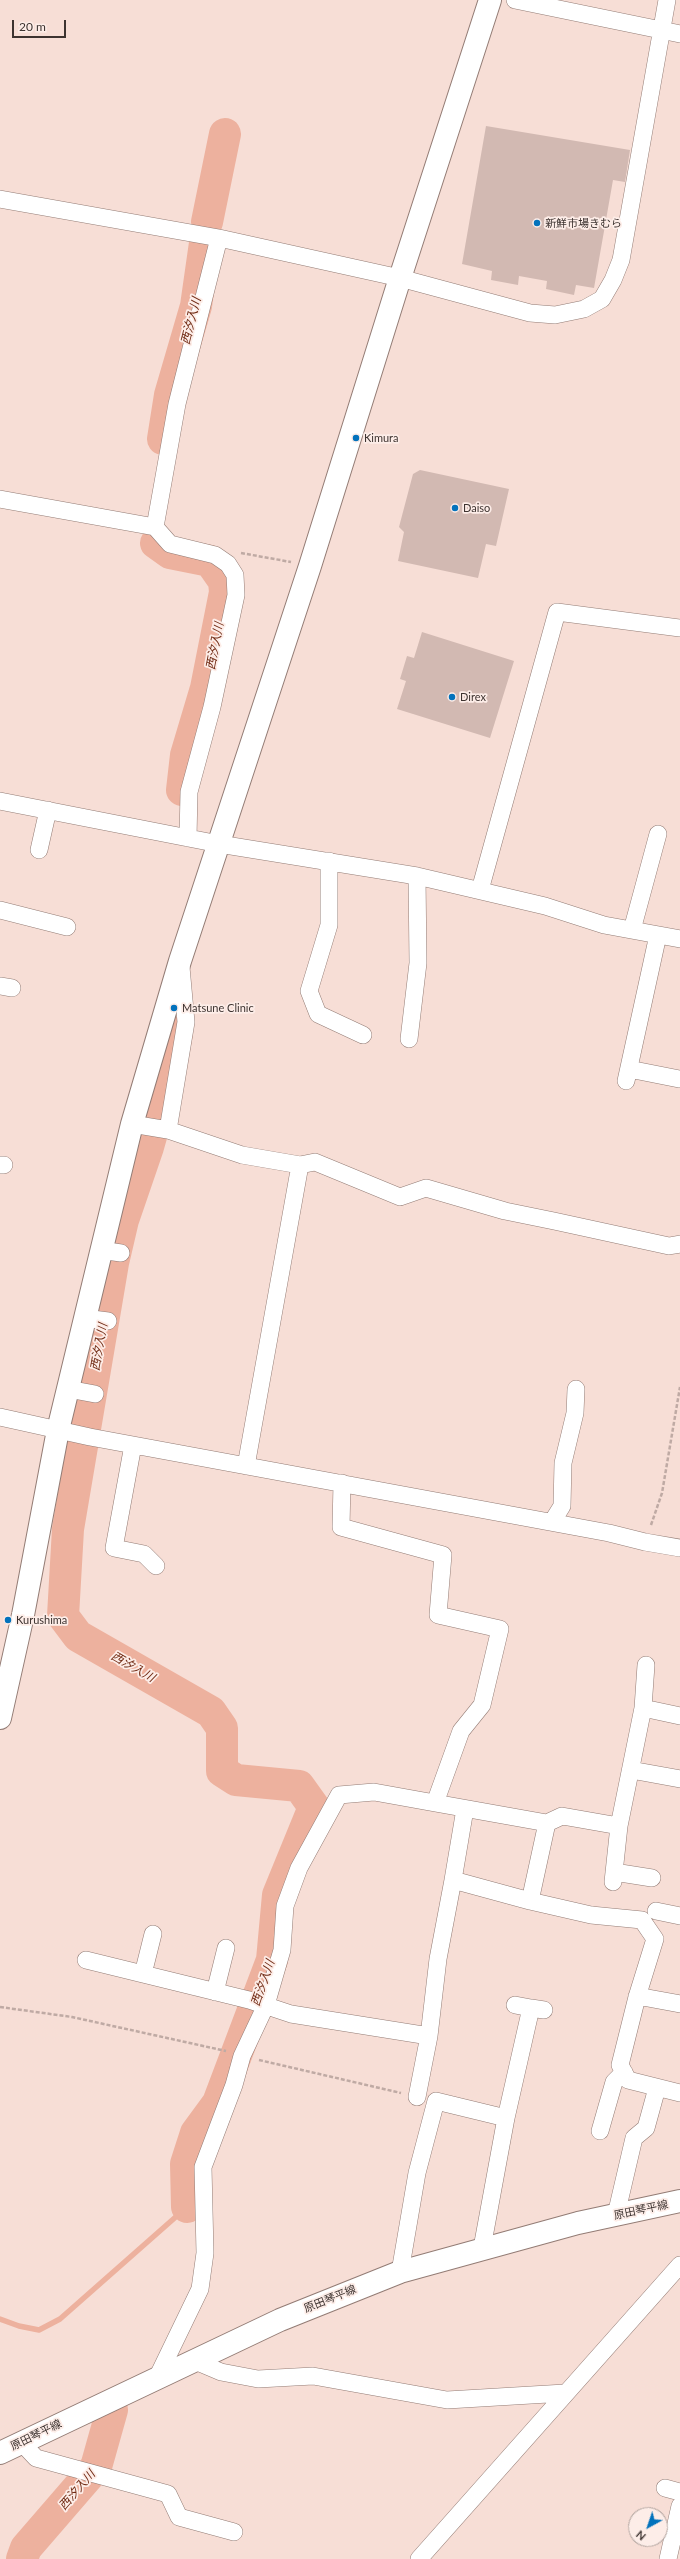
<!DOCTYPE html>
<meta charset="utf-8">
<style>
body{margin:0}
#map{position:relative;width:680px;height:2559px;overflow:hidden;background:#f7ded6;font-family:Lato,sans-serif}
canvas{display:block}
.north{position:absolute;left:628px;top:2507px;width:40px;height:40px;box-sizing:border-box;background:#fdede8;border:1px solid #b0a39e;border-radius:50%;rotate:220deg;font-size:11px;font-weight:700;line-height:16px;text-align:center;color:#3d3330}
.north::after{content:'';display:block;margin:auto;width:14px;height:18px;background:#0272bc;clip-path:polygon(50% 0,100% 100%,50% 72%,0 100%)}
.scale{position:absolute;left:12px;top:20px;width:54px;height:18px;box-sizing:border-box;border:2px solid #3d3330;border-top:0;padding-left:5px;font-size:12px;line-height:14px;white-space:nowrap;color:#3d3330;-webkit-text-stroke:3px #fdede8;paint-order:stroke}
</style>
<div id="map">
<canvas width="680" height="2559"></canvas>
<div class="north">N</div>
<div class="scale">20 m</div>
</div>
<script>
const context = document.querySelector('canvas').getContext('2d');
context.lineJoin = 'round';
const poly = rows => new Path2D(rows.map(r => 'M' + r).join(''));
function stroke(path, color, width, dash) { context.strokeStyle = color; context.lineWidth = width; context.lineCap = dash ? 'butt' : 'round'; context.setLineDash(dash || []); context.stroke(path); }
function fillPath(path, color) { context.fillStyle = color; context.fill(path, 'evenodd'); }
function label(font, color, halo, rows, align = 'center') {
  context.font = font + ' Lato,"Noto Sans JP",sans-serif'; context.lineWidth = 3.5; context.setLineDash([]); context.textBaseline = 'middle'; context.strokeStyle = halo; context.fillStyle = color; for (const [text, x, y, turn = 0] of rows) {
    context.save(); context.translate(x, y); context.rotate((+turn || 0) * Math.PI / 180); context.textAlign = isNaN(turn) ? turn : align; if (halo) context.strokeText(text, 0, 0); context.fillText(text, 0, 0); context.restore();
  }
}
const stream = poly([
 [0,2319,19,2326,39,2330,60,2319,187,2207]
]);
const river = poly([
 [207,222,225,134],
 [163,439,170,395,196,306,205,243],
 [156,543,170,553,210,561,224,581,225,592,206,688,186,755,182,790],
 [177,1033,171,1066,148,1147,123,1220,113,1263,68,1529,63,1616,78,1636,211,1712,222,1728,222,1771,236,1780,299,1786,314,1807,278,1895,272,1960,218,2103,196,2133,186,2164,187,2207],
 [22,2559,26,2548,96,2467,112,2410]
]);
const building = poly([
 [486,126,630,150,625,182,613,180,594,288,576,285,574,295,546,289,547,281,519,276,518,285,491,280,492,271,462,264],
 [420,470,509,489,496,546,486,544,478,578,398,561,404,532,399,527,413,474],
 [422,632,514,661,490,738,397,709,406,681,400,679,407,656,414,658]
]);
const path = poly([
 [241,553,291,562],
 [651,1525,662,1493,680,1387],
 [0,2007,72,2017,226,2051],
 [259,2060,401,2093]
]);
const street = poly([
 [515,0,680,34],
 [0,199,219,238,400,278,530,313,555,315,584,309,602,299,613,280,621,260,667,0],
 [0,499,155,527],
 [0,801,219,844,417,876,545,906,604,925,680,939],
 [188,838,189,792,212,707,236,595,235,575,228,564,215,555,170,544,155,527,177,404,219,238],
 [39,850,48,810],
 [329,861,329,925,309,991,318,1014,363,1035],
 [480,890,557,612,680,628],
 [0,910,67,927],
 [632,930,658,834],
 [0,986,12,988],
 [409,1039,418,963,417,876],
 [629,1069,679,1079],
 [626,1081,658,935],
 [132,1124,168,1130,242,1155,300,1165],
 [168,1130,186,1022,181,967],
 [0,1165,4,1165],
 [100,1250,121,1253],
 [84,1318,108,1321],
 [68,1389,95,1394],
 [0,1417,90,1437,609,1533,645,1542,680,1548],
 [133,1445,114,1548,144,1554,156,1566],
 [246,1466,300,1165,315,1162,400,1197,426,1188,505,1211,554,1221,669,1246,680,1244],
 [552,1522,562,1506,563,1463,575,1413,576,1389],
 [643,1708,680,1716],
 [631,1770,680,1779],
 [435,1803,547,1823,562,1816,619,1826,613,1882],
 [547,1823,530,1901,591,1915,642,1920,655,1939,637,1997,620,2065,628,2080,680,2093],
 [619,1826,643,1708,646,1665],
 [614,1872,652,1878],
 [453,1880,465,1809],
 [656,1911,680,1916],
 [86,1960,249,2000,291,2014,429,2036,417,2097],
 [143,1974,153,1934],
 [215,1992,226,1948],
 [637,1996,680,2004],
 [515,2005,531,2008],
 [429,2036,438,1959,453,1880,530,1901],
 [600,2131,614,2082,624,2072],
 [616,2215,634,2138,646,2128,657,2088],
 [482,2248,506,2118,531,2008,544,2010],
 [400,2272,417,2173,436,2101,506,2118],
 [195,2361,221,2372,258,2379,313,2376,447,2400,565,2393],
 [156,2380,200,2289,205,2253,203,2167,234,2085,242,2056,266,2005,282,1950,285,1906,299,1868,339,1795,374,1792,435,1803,461,1731,482,1705,500,1629,438,1615,443,1555,341,1527,342,1483],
 [21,2442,36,2458,168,2494,179,2517,234,2532],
 [665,2488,680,2492],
 [419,2559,680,2265],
 [668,2559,680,2506]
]);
const secondary = poly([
 [0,1718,23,1615,58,1430,132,1124,180,961,310,566,400,278,490,0],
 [0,2453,280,2320,400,2272,578,2223,680,2201]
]);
const markers = [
 [537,223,4,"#0272bc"],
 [356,438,4,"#0272bc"],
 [455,508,4,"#0272bc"],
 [452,697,4,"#0272bc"],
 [174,1008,4,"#0272bc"],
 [8,1620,4,"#0272bc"]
];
const poiNames = [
 ["新鮮市場きむら",545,223],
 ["Kimura",364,438],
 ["Daiso",463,508],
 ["Direx",460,697],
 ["Matsune Clinic",182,1008],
 ["Kurushima",16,1620]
];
const streetNames = [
 ["原田琴平線",641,2210,-12],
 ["原田琴平線",330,2299,-22],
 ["原田琴平線",36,2435,-26]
];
const waterNames = [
 ["西汐入川",191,321,-76],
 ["西汐入川",215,646,-79],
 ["西汐入川",99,1347,-80],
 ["西汐入川",133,1667,30],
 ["西汐入川",263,1983,-71],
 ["西汐入川",77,2490,-49]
];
stroke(stream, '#edb19e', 5.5);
stroke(river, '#edb19e', 32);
fillPath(building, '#d2b9b2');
stroke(street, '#937c75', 18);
stroke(secondary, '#937c75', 24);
stroke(path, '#bfaaa4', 2.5, [4, 2]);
stroke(street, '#fff', 17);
stroke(secondary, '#fff', 22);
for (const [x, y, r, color] of markers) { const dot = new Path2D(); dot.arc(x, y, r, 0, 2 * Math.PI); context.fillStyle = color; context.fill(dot); stroke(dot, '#fdede8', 1.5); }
label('11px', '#3d3330', '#fdede8', poiNames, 'left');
label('11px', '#3d3330', '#fdede8', streetNames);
label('italic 12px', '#702a13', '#fdede8', waterNames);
</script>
